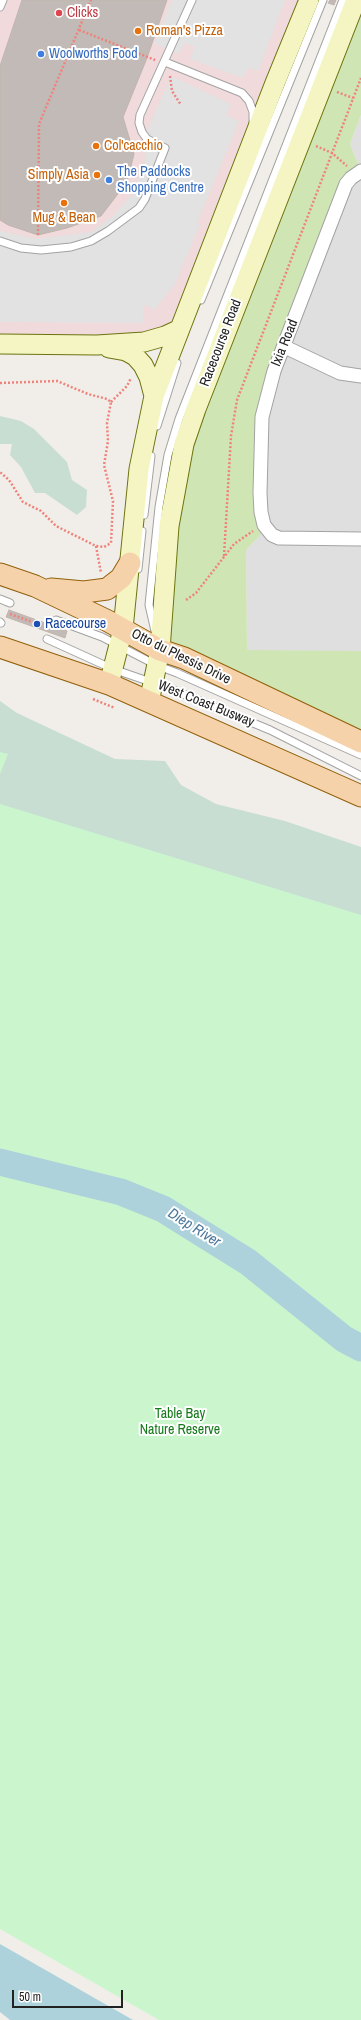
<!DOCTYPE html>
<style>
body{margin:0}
#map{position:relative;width:361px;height:2020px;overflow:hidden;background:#f1eee9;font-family:"Archivo Narrow",sans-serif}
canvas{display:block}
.scale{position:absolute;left:12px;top:1990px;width:111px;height:18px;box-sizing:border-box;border:2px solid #222;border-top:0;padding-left:5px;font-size:12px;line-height:14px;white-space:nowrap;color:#222;-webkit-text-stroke:3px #fff;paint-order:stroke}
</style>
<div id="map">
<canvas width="361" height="2020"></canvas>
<div class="scale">50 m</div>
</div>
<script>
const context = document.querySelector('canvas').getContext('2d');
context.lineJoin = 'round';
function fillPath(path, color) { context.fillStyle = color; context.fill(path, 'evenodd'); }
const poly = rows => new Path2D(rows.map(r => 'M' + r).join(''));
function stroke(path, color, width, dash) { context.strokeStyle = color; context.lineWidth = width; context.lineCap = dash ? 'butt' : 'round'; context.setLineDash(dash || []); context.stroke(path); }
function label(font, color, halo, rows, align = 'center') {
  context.font = font + ' "Archivo Narrow",sans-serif'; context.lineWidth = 4; context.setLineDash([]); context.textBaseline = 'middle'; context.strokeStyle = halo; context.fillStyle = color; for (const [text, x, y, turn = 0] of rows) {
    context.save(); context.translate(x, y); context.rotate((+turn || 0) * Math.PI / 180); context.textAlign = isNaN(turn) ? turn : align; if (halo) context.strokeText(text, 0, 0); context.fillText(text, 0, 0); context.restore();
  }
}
const residential = poly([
 [361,115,361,651,247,651,246,550,266,529,262,417,346,184,361,171,350,144]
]);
const commercial = poly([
 [0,0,309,0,180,329,165,336,0,344]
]);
const grass = poly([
 [361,0,361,115,350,144,361,171,355,173,262,417,266,529,246,550,247,650,361,651,361,742,160,650,177,478]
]);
const wetland = poly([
 [0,416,21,421,34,429,67,462,72,480,87,490,86,507,77,515,45,493,35,493,21,467,10,455,12,444,0,444],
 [0,701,17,713,115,759,165,761,181,785,216,804,285,821,361,847,361,1335,0,1136]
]);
const park = poly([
 [0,752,8,754,0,774],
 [0,804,361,915,361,2020,159,2020,0,1929]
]);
const parking = poly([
 [172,0,285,0,258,71,248,68,243,78,190,59,195,47,185,43,179,54,154,43],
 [171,76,231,104,226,116,239,121,197,223,200,224,175,284,154,310,147,305,144,306,143,323,0,322,0,231,37,239,91,232,113,216,133,193,145,160,144,138]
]);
const water = poly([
 [0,1944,133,2020,10,2020,0,2012]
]);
const river = poly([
 [0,1162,121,1192,163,1209,248,1262,344,1339,361,1348]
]);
const building = poly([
 [22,0,167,0,147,58,123,117,134,154,127,182,101,216,67,228,38,235,8,225,0,220,0,66,22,0],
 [330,0,336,0,334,5,328,3,330,0],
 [9,610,67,631,65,638,6,617,9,610]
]);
const path = poly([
 [79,30,155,60],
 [170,76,172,91,181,105],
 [337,92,353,98],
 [316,146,332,153,347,166],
 [38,235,39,124,91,0],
 [0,383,57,381,88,394,107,399,111,402,107,423,108,441,104,465,113,501,111,543,104,547,96,546,56,526,41,511,23,502,9,480,0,472],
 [111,402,127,386,131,378],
 [96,546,101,573],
 [224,556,231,436,237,400,361,78],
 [186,600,196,593,234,544,253,531],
 [10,614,49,628],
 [93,699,115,708]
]);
const lane = poly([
 [0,7,3,0],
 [165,62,242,93,249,101,253,112,253,122],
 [0,241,21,248,41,250,71,247,91,241,108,231,139,208,145,199,165,148,147,139,142,132,139,123,140,115,192,0],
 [201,300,323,0],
 [157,426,177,363],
 [144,515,151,456],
 [138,569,142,531],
 [0,599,10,603],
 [56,620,102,637,156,665,177,673,361,755],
 [0,622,1,623],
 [155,631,149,605,159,507,168,455,179,419,343,0],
 [47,639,113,669,171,689,270,730,361,776]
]);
const street = poly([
 [361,171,351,178,346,184,274,371,262,417,260,493,261,512,264,525,272,535,279,538,361,539],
 [285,347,340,373,361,376]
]);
const secondary = poly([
 [0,344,97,345,144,342,165,336,180,329],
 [109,348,126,351,135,356,143,365,149,377,154,396],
 [109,684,123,629,139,469,154,396,275,83,309,0],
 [149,702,160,650,169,526,184,444,196,409,356,0]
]);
const primary = poly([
 [0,574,35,586,108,621,160,650,184,658,361,742],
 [51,589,84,592,107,589,121,578,130,563],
 [0,647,109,684,361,796]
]);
const markers = [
 [59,13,4,"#e0444e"],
 [138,31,4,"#e8710a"],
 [41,54,4,"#3f7fe0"],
 [96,146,4,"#e8710a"],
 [97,175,4,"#e8710a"],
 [109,180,4,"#3f7fe0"],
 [64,203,4,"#e8710a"],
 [37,624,4,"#1a4fb4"]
];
const healthNames = [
 ["Clicks",67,13]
];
const foodNames = [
 ["Roman's Pizza",146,31],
 ["Col'cacchio",104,146],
 ["Simply Asia",89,175,"right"],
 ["Mug & Bean",64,218,"center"]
];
const shopNames = [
 ["Woolworths Food",49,54],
 ["The Paddocks",117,172],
 ["Shopping Centre",117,188]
];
const streetNames = [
 ["Racecourse Road",221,343,-69],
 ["Ixia Road",285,343,-68],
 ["Otto du Plessis Drive",181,657,26],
 ["West Coast Busway",206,704,22]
];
const transitNames = [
 ["Racecourse",45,624]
];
const parkNames = [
 ["Table Bay",180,1414],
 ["Nature Reserve",180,1430]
];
const waterNames = [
 ["Diep River",194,1228,32]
];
fillPath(residential, '#e0dfdf');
fillPath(commercial, '#f0dadb');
fillPath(grass, '#cfe6b4');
fillPath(wetland, '#c8ded3');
fillPath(park, '#cbf6cd');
fillPath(parking, '#e2e2e2');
fillPath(water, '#aed2db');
stroke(river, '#aed2db', 27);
fillPath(building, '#c1bab6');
stroke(building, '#c2b5ad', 1);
stroke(lane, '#a3a3a3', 9);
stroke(street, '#a3a3a3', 15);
stroke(secondary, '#6c730e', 21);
stroke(primary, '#93610c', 23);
stroke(path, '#ef837c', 2.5, [2, 2]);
stroke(lane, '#fff', 7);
stroke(street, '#fff', 13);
stroke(secondary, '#f5f5c3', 19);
stroke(primary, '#f5d2aa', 21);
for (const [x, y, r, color] of markers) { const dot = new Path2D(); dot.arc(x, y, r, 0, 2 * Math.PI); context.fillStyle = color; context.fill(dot); stroke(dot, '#fff', 1.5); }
label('14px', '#be3a42', '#fff', healthNames, 'left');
label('14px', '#c56008', '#fff', foodNames, 'left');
label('14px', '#366cbe', '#fff', shopNames, 'left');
label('14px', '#222', '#fff', streetNames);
label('14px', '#164399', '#fff', transitNames, 'left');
label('14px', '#157a1a', '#fff', parkNames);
label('italic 15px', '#4e789c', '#fff', waterNames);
</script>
